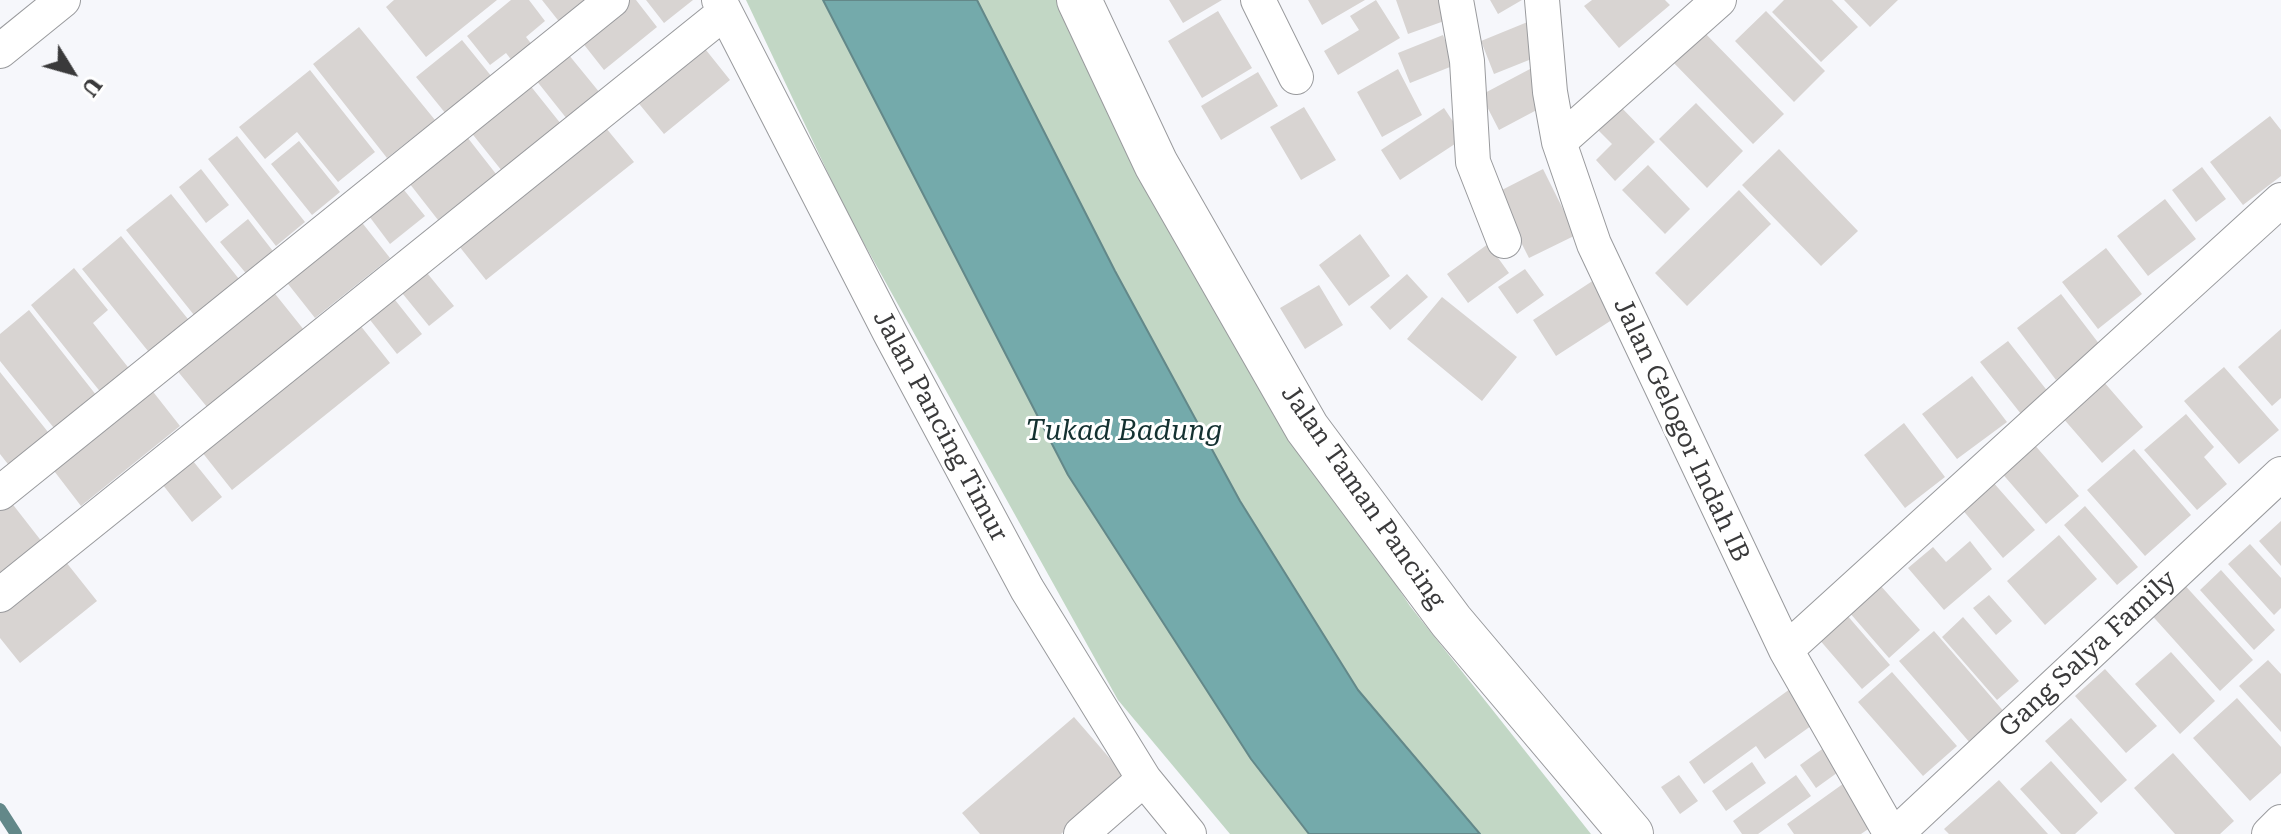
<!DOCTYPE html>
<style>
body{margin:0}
#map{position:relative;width:2281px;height:834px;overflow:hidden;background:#f6f7fb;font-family:"Roboto Serif",serif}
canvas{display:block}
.north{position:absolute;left:32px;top:32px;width:80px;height:80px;-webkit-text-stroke:6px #fff;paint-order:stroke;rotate:127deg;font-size:22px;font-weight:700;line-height:32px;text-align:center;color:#3a3a3b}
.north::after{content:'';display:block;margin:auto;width:28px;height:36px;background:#3a3a3b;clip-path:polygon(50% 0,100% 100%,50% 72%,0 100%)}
</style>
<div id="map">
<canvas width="2281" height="834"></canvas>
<div class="north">U</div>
</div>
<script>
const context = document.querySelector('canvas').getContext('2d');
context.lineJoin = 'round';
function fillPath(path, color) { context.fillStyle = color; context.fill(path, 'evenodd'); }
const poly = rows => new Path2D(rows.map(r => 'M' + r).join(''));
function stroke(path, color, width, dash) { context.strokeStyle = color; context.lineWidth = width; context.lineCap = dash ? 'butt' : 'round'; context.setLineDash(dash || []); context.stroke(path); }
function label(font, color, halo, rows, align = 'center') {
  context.font = font + ' "Roboto Serif",serif'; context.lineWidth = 6; context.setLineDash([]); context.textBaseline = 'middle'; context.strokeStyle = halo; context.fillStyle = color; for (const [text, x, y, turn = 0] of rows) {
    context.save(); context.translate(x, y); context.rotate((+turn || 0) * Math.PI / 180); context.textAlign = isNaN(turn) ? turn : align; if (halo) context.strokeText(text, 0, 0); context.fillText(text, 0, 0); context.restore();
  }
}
const green = poly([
 [746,0,823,0,1068,475,1251,759,1309,834,1230,834,1118,700,846,211],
 [977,0,1057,0,1258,376,1410,606,1591,834,1480,834,1358,690,1240,501,1115,271]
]);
const water = poly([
 [823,0,977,0,1115,271,1240,501,1358,690,1480,834,1309,834,1251,759,1068,475,823,0]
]);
const stream = poly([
 [0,809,16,834]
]);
const building = poly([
 [394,0,497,0,426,57,386,7],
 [511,0,529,0,545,21,526,37,533,46,513,62,506,53,490,65,467,36],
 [542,0,584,0,587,4,561,24],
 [624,0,636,0,657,27,604,70,578,37],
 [646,0,693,0,664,23],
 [1169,0,1222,0,1183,23],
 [1308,0,1365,0,1322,25],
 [1376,0,1400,38,1338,75,1324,51,1359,30,1350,16],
 [1396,0,1440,0,1447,20,1408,34],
 [1490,0,1522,0,1498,14],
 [1592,0,1665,0,1670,5,1619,48,1584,6],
 [1784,0,1832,0,1858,27,1821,62,1772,12],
 [1844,0,1898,0,1870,27],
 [1218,11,1252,68,1202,98,1168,41],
 [1766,11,1825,71,1794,102,1735,41],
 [1530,21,1544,54,1494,74,1481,41],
 [359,27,435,120,387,158,313,64],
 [1701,29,1784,114,1753,144,1670,59],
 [1443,35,1455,65,1410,83,1398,53],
 [462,40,492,77,446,114,416,77],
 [698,40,730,80,664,134,631,94],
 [564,49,600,93,567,119,532,75],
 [1398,69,1422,115,1382,137,1357,92],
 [1530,69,1548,104,1499,130,1481,95],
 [310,70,375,152,338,182,297,132,265,159,239,127],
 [1258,72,1278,106,1221,140,1201,106],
 [529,84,561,124,502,171,470,131],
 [1616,102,1655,142,1615,181,1596,160,1612,144,1593,125],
 [1696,103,1743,151,1707,188,1659,139],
 [1304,107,1336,160,1301,180,1270,127],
 [1444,108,1464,138,1400,180,1381,150],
 [2270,116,2281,130,2281,176,2243,205,2210,162],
 [606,128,634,162,486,280,459,246],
 [464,133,496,174,438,220,406,179],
 [237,136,305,222,276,246,208,159],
 [299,141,340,192,312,215,271,164],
 [1779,149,1858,231,1821,266,1742,185],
 [1648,165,1690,209,1665,234,1622,190],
 [2202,167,2226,199,2196,222,2172,190],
 [201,169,229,205,206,223,179,187],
 [1543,169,1576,235,1529,258,1496,193],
 [400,185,425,216,390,244,366,212],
 [1739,190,1771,224,1687,306,1655,273],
 [171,194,243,284,198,320,126,230],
 [2165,199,2196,239,2148,276,2117,236],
 [356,215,390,258,315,318,281,275],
 [248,219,276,255,249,277,220,242],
 [1360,234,1390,276,1349,306,1319,265],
 [121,236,196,329,156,361,82,269],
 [1488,244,1509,273,1468,303,1447,274],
 [2106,248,2142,294,2098,329,2062,282],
 [74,268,108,310,93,323,135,376,106,399,31,305],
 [423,268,454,306,429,326,398,288],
 [1525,269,1544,295,1517,314,1498,287],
 [1407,274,1428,297,1390,330,1370,307],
 [1594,280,1618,316,1556,356,1533,320],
 [268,285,304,330,207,407,171,363],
 [1319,285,1343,325,1305,349,1280,308],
 [388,291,422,334,397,354,363,311],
 [2061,294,2100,345,2056,380,2017,328],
 [1442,297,1517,357,1482,401,1407,339],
 [29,310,104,405,62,438,0,361,0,334],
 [356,320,390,363,232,490,198,447],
 [2281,329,2281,398,2272,406,2238,367],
 [2008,341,2049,393,2021,414,1980,362],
 [2224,367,2279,430,2239,464,2184,401],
 [0,372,52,437,11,468,0,454],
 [1972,376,2007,422,1957,459,1922,414],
 [2103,381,2143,427,2102,463,2062,417],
 [147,384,180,426,81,506,48,463],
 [2186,414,2214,447,2204,457,2227,484,2197,510,2144,450],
 [1904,423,1945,477,1905,508,1864,455],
 [2033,443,2079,496,2046,524,2000,471],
 [2134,449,2191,515,2145,556,2087,490],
 [189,456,222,497,192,522,159,480],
 [1992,481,2035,530,2003,558,1961,508],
 [7,497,46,547,0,583,0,502],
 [2085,506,2138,567,2117,585,2064,525],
 [2281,521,2281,566,2259,541],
 [2059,535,2097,579,2045,625,2007,581],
 [1970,541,1992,569,1944,610,1908,568,1933,547,1946,562],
 [2250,544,2281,578,2281,608,2274,615,2228,564],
 [62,557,97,601,20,663,0,638,0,607],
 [2221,570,2275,630,2254,650,2200,590],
 [2181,581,2253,660,2220,691,2148,611],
 [1880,585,1920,630,1889,658,1849,612],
 [1989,595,2012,621,1996,635,1973,608],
 [1846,614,1890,665,1862,689,1818,638],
 [1963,617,2019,681,1997,700,1942,637],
 [1934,631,2006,714,1971,744,1899,661],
 [2171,652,2215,701,2180,734,2135,684],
 [2268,660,2281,674,2281,732,2239,686],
 [2105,669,2157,726,2126,753,2075,696],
 [1892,672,1957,746,1923,776,1858,702],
 [1797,684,1822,718,1765,759,1756,746,1704,784,1689,762],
 [2237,698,2281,747,2281,773,2250,801,2193,738],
 [1074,717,1126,777,1061,834,980,834,962,813],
 [2071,718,2127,780,2101,803,2045,741],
 [1832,742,1848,765,1816,788,1800,765],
 [2173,753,2234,821,2220,834,2175,834,2134,788],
 [2051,761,2098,813,2075,834,2061,834,2020,789],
 [1752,762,1766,783,1726,811,1712,791],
 [1679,775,1698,801,1680,814,1661,787],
 [1796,775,1811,796,1758,834,1742,834,1733,821],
 [1999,780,2048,834,1949,834,1944,829],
 [1847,781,1877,823,1861,834,1794,834,1787,824]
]);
const street = poly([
 [719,0,890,333,1027,589,1144,779,1189,834],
 [1258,0,1296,77],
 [1456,0,1467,61,1473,162,1504,241],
 [1542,0,1550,92,1559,142,1594,244,1786,650,1891,834],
 [0,51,63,0],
 [1559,142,1719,0],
 [0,493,612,0],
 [0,595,725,12],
 [1786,650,2281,200],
 [1081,834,1144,779],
 [1896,834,2281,474],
 [2269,834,2281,822]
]);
const secondary = poly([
 [1079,0,1156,164,1307,428,1451,621,1631,834]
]);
const streetNames = [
 ["Jalan Pancing Timur",940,426,62],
 ["Jalan Gelogor Indah IB",1681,430,65],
 ["Jalan Taman Pancing",1363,497,55],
 ["Gang Salya Family",2088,654,-43]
];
const waterNames = [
 ["Tukad Badung",1124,432]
];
fillPath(green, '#c2d7c5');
fillPath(water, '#74aaab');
stroke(water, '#638889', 2);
stroke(stream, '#638889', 12);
fillPath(building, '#d8d4d2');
stroke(street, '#999a9d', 36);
stroke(secondary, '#999a9d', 46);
stroke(street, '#fff', 34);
stroke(secondary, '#fff', 44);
label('26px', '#3a3a3b', '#fff', streetNames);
label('italic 28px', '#143131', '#fff', waterNames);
</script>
